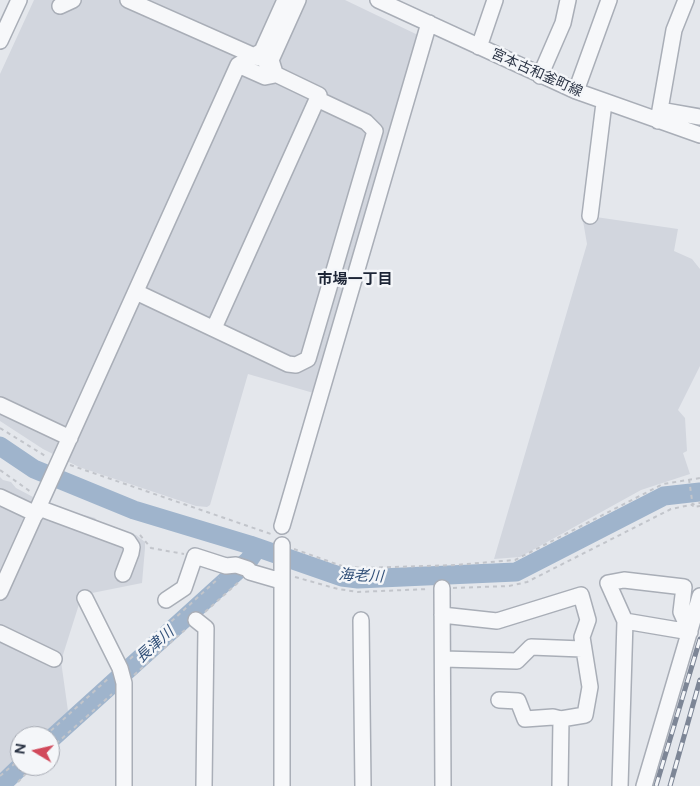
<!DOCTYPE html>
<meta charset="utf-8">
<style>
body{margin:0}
#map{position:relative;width:700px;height:786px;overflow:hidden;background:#e4e7ec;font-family:Figtree,sans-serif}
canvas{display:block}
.north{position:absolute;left:10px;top:726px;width:50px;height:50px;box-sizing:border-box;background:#f4f6f9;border:1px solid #a4a8b1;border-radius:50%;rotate:279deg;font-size:14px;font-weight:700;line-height:20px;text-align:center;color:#2b3445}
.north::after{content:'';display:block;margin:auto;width:18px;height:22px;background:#d1495b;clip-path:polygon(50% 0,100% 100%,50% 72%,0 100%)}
</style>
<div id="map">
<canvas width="700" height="786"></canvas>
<div class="north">N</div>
</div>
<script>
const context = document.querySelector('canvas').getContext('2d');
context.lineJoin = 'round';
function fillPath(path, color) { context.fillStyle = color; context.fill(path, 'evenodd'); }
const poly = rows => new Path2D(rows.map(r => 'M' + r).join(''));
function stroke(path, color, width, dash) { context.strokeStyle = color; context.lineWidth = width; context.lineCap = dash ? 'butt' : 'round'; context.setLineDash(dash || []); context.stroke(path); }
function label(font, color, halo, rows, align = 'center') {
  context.font = font + ' Figtree,"Noto Sans JP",sans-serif'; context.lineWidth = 5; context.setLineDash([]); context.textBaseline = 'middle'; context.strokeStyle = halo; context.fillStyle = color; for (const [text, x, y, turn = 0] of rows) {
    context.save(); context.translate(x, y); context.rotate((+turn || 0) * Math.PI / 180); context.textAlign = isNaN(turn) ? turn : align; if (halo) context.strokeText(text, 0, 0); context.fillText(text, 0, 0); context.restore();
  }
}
const built = poly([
 [34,0,345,0,420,36,317,394,248,374,210,505,207,507,196,506,79,467,43,449,0,421,0,74],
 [582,215,678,229,674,251,692,259,700,269,700,366,678,410,685,418,687,451,683,453,690,474,641,490,520,557,494,559,587,244],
 [0,477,3,480,11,482,16,488,52,507,88,516,95,518,102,527,136,535,145,542,145,548,142,583,87,594,81,598,61,661,68,711,41,736,20,736,20,755,0,774]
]);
const river = poly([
 [0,446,34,469,134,510,250,545,342,577,358,579,516,572,664,496,700,492],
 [50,740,249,560,257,548],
 [0,786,21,766]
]);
const path = poly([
 [0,428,47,457],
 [70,465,271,534],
 [0,470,31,492],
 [689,479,693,507,700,506],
 [140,535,151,548,184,554],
 [294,549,342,566,361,568,455,565,515,560,663,484,700,478],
 [295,577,338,589,358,592,429,589],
 [453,588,509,586,527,582,671,509,700,503],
 [205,612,241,580],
 [130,659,219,578],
 [134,675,187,628],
 [45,736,110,677],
 [50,749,112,694],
 [0,776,20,759],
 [18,782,33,766]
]);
const minor = poly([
 [128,0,259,58],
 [378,0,576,91,700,135],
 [60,6,73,0],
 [0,41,19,0],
 [479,47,495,0],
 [238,65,265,77,275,75],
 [275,73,271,60,298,0],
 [540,76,563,23,568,0],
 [576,91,609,0],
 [660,110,700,117],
 [658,121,674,30,686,0],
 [590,216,604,103],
 [136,292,288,364,296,365,308,359,375,131,366,122,317,99],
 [214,328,319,95,269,71,262,51],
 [0,405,70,438],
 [0,497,36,514],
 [39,508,128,541,132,547,131,553,123,574],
 [282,526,429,23],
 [282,545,282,786],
 [442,588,443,786],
 [0,592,238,65,262,51,285,0],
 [85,598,120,668,124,683,124,786],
 [166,600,184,588,195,556,226,566,236,565,248,569,250,572,281,581],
 [442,615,497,621,581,595,588,620,582,637,590,687,585,715,561,719,553,717,525,719,518,701,499,700],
 [196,620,206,628,204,786],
 [361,620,363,786],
 [625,621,608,583,624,580,684,587,681,612,690,632],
 [0,633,54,659],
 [443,659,517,661,531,647,582,649],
 [560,786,561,719],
 [620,786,625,621,690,632],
 [644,786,700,596]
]);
const rail = poly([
 [656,786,700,639],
 [670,786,700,680]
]);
const streetNames = [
 ["宮本古和釜町線",537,73,24]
];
const neighbourhoodNames = [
 ["市場一丁目",355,280]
];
const waterNames = [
 ["海老川",361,576,3],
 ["長津川",155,645,-42]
];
fillPath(built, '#d2d6de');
stroke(river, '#9fb4cc', 19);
stroke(minor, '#a9aeb7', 18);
stroke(path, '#c2c5cb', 2, [4, 4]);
stroke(minor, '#f7f8fa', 15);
stroke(rail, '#7d8696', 5);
stroke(rail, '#f4f6f9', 3, [9]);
label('14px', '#2b3445', '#f4f6f9', streetNames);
label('bold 15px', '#1d2536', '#f4f6f9', neighbourhoodNames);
label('italic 15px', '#34527a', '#f4f6f9', waterNames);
</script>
